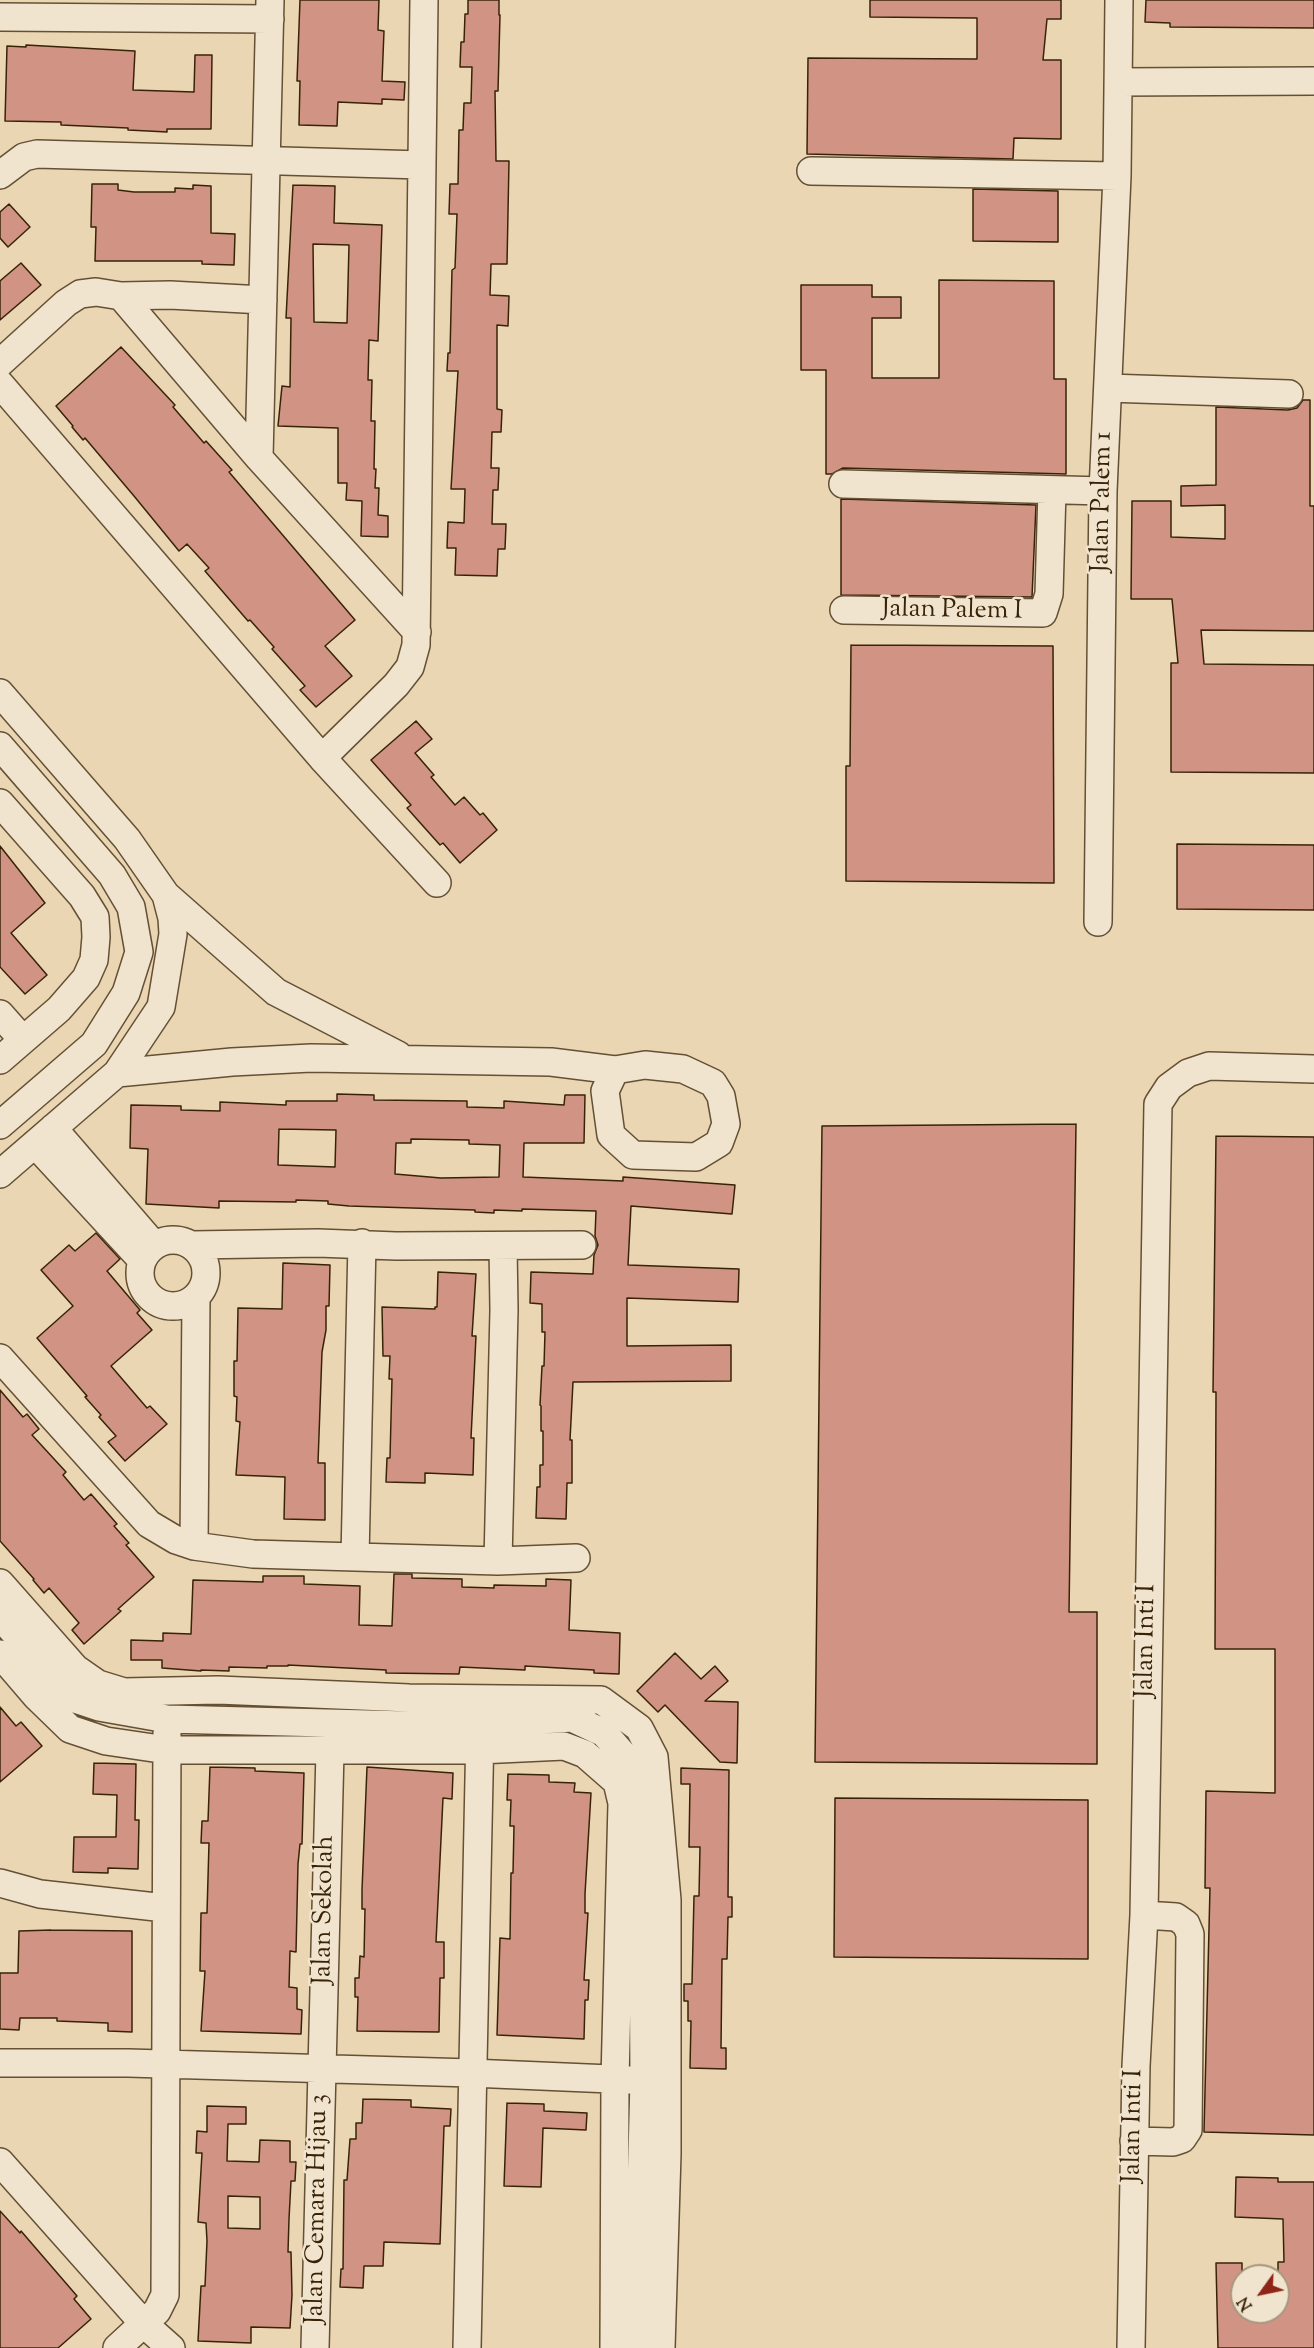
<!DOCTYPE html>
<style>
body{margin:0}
#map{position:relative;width:1314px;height:2348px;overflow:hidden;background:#ead6b3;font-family:"Sorts Mill Goudy",serif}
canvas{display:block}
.north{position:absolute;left:1230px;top:2264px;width:60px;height:60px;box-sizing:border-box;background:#f1e4ce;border:2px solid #a7977f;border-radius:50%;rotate:237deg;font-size:16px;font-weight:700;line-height:24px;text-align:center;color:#382309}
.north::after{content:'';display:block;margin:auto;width:21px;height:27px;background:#8f2418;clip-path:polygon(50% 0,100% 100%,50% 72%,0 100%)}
</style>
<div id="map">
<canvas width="1314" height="2348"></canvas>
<div class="north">N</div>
</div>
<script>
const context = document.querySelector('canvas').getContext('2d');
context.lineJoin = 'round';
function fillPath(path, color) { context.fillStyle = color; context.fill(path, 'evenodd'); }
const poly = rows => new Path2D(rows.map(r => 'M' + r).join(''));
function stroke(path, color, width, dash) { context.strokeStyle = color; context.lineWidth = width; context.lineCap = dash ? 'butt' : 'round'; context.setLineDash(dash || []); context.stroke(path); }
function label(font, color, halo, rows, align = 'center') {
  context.font = font + ' "Sorts Mill Goudy",serif'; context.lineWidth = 5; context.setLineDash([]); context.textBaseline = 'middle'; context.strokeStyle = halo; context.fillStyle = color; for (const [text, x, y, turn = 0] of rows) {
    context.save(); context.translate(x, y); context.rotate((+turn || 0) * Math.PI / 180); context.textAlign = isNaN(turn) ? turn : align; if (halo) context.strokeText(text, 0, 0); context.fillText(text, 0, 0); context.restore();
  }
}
const building = poly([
 [300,0,379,0,378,30,384,31,382,81,405,82,404,100,382,99,382,104,338,102,337,126,299,125,300,81,297,81,300,0],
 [468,0,499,0,499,15,500,15,498,91,495,91,496,161,509,161,507,264,491,264,490,295,509,296,508,326,497,325,497,409,502,410,501,432,492,432,491,468,499,468,498,490,493,490,492,524,506,524,505,549,498,549,497,576,455,575,456,548,447,548,448,522,464,523,465,489,451,489,458,371,447,371,448,353,450,353,452,270,455,268,457,214,449,214,450,184,458,184,459,130,463,130,464,103,471,103,472,67,460,67,461,42,464,42,465,14,468,14,468,0],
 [870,0,1061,0,1061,19,1047,19,1043,60,1061,60,1061,139,1014,138,1013,159,807,154,808,58,977,59,977,18,870,17,870,0],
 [1146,0,1314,0,1314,28,1170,27,1170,23,1145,22,1146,0],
 [26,45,135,51,133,90,194,92,195,55,212,55,211,129,167,129,167,132,148,131,128,130,128,128,61,125,61,122,5,121,7,46,26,47,26,45],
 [92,184,118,184,118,190,134,192,175,192,175,188,193,189,193,185,211,186,211,233,235,234,234,265,202,264,202,261,95,261,96,227,91,227,92,184],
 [293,185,335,186,334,223,382,225,378,341,369,340,368,380,372,380,371,421,375,421,374,469,376,469,375,488,379,488,378,515,388,516,388,537,361,536,362,501,346,500,347,483,338,483,338,428,278,426,282,386,290,387,291,318,286,318,293,185],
 [313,244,349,245,347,323,314,322,313,244],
 [973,189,1058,191,1058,242,973,241,973,189],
 [9,204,30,227,8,247,0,238,0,212,9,204],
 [21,263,41,285,0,320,0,281,21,263],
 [939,280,1054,281,1054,379,1066,379,1066,474,843,468,832,474,826,474,826,370,801,370,801,285,872,285,872,297,901,297,901,318,872,318,872,378,939,378,939,280],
 [121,347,175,405,173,407,204,443,206,441,232,470,229,472,355,620,325,646,352,676,316,707,300,690,305,686,272,649,274,647,250,620,248,621,205,571,209,568,187,544,179,551,134,496,85,438,83,440,72,427,73,426,56,406,121,347],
 [1303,400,1310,400,1310,506,1314,506,1314,631,1201,630,1204,664,1314,665,1314,773,1171,772,1171,663,1178,663,1172,599,1131,599,1132,501,1171,501,1171,537,1225,539,1225,505,1181,506,1181,486,1216,485,1216,407,1288,410,1297,408,1303,400],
 [841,499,1036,505,1032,597,841,595,841,499],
 [851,645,1053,646,1054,883,846,881,846,766,850,766,851,645],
 [416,721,432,739,415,753,434,775,431,777,455,805,464,797,480,815,483,813,497,830,460,863,443,843,440,845,423,826,407,808,411,805,371,760,416,721],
 [1177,844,1314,845,1314,910,1177,909,1177,844],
 [0,846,45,903,11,933,47,975,25,994,0,967,0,846],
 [337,1094,374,1095,374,1100,467,1101,467,1107,504,1108,504,1101,564,1105,565,1095,585,1095,584,1143,524,1143,523,1177,623,1181,623,1177,735,1185,732,1214,631,1206,628,1265,739,1269,738,1302,627,1298,627,1346,731,1345,731,1381,573,1382,570,1440,572,1440,572,1483,567,1483,566,1519,536,1518,537,1487,540,1487,540,1465,543,1465,543,1431,541,1431,541,1406,540,1405,542,1366,544,1366,545,1332,542,1332,542,1304,530,1303,531,1272,593,1274,594,1255,598,1245,595,1236,596,1211,522,1209,522,1211,494,1210,494,1213,475,1212,475,1210,349,1206,328,1204,328,1201,296,1200,296,1202,219,1201,219,1208,146,1204,148,1149,130,1148,131,1105,181,1106,181,1110,220,1111,220,1102,286,1105,286,1101,337,1101,337,1094],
 [279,1129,336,1130,335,1167,278,1165,279,1129],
 [411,1139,469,1140,469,1144,500,1145,499,1177,441,1178,395,1174,396,1143,411,1143,411,1139],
 [1076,1124,1069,1612,1097,1612,1097,1764,815,1762,822,1126,1076,1124],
 [1216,1136,1314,1137,1314,2135,1204,2132,1210,1888,1205,1888,1206,1791,1275,1793,1275,1649,1215,1649,1216,1392,1213,1392,1216,1136],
 [96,1233,120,1259,107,1271,140,1310,137,1313,152,1330,111,1366,147,1408,150,1406,167,1424,125,1461,108,1442,116,1436,99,1417,101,1415,85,1397,87,1396,37,1338,73,1306,41,1270,69,1245,75,1251,96,1233],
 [283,1263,330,1265,329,1306,326,1306,326,1330,322,1352,318,1463,325,1463,325,1520,284,1519,285,1477,236,1475,240,1422,236,1421,237,1397,234,1396,234,1361,237,1361,238,1308,282,1309,283,1263],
 [438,1272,476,1274,472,1336,476,1336,471,1438,474,1438,473,1475,425,1473,425,1483,386,1482,387,1458,390,1458,392,1379,389,1379,390,1356,383,1356,382,1307,435,1309,435,1307,437,1307,438,1272],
 [0,1390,23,1417,27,1414,39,1429,32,1435,66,1472,63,1475,84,1500,91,1494,117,1524,114,1526,129,1543,126,1545,154,1577,118,1609,121,1611,84,1644,72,1630,79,1623,49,1588,44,1593,33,1580,34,1579,0,1541,0,1390],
 [394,1574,412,1574,412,1578,462,1579,462,1587,494,1588,494,1585,546,1586,546,1579,571,1580,569,1630,620,1633,619,1674,594,1673,594,1670,525,1666,525,1670,460,1667,459,1674,386,1673,386,1670,288,1665,288,1666,267,1666,267,1668,229,1667,229,1671,201,1670,201,1671,162,1668,162,1660,131,1660,131,1640,163,1641,163,1633,191,1634,193,1580,263,1582,263,1576,304,1576,304,1584,360,1586,359,1625,392,1626,394,1574],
 [675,1653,701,1679,715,1666,728,1681,705,1701,738,1702,737,1763,720,1762,665,1705,658,1712,637,1691,675,1653],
 [0,1707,16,1726,21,1722,42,1746,0,1782,0,1707],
 [94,1763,136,1764,135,1820,139,1820,138,1869,108,1868,108,1873,73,1872,74,1837,116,1837,117,1795,93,1794,94,1763],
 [210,1767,255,1768,255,1771,304,1773,302,1844,300,1844,298,1864,296,1952,290,1951,289,1987,297,1988,297,2009,302,2010,301,2034,201,2031,205,1971,200,1971,201,1913,207,1913,209,1843,201,1843,202,1821,208,1821,210,1767],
 [367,1767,453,1773,452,1799,443,1798,436,1942,444,1942,444,1978,440,1978,439,2032,357,2031,358,1997,355,1997,355,1978,359,1978,360,1956,364,1957,365,1909,362,1909,362,1890,367,1767],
 [681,1768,729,1770,728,1897,732,1897,732,1917,728,1917,727,1959,722,1959,721,2048,726,2048,726,2069,690,2068,691,2021,688,2021,688,2001,684,2001,684,1984,692,1984,694,1896,699,1896,700,1847,689,1847,690,1784,681,1784,681,1768],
 [508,1774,549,1775,549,1782,575,1783,574,1792,591,1793,585,1894,585,1913,588,1913,584,1980,589,1980,588,2000,585,2000,584,2039,497,2035,500,1938,510,1939,511,1873,513,1873,514,1826,510,1826,511,1800,507,1800,508,1774],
 [835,1798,1088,1800,1088,1959,834,1957,835,1798],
 [51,1930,132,1931,132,2032,108,2031,108,2023,57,2021,57,2018,20,2018,19,2030,0,2029,0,1973,18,1973,19,1931,51,1930],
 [363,2099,411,2100,411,2107,451,2109,450,2126,444,2126,440,2244,384,2242,383,2266,364,2266,363,2288,340,2287,341,2269,343,2269,344,2180,347,2180,350,2139,356,2139,356,2123,362,2123,363,2099],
 [507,2103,544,2104,544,2111,587,2113,586,2130,543,2128,541,2187,504,2186,507,2103],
 [207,2106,246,2107,246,2124,228,2124,227,2161,259,2162,260,2140,290,2141,290,2162,296,2162,295,2181,291,2181,289,2219,288,2252,291,2252,292,2295,290,2328,251,2327,251,2343,198,2341,201,2286,205,2286,207,2241,206,2223,198,2222,202,2153,196,2153,197,2131,207,2132,207,2106],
 [228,2196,260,2197,260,2229,228,2228,228,2196],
 [1236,2177,1278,2178,1278,2182,1314,2182,1314,2348,1218,2348,1216,2263,1242,2263,1242,2312,1278,2312,1278,2262,1284,2262,1283,2219,1235,2217,1236,2177],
 [0,2211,20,2233,21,2231,77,2296,74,2299,91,2319,58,2348,0,2348,0,2211]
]);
const minor = poly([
 [0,17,270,19],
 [1119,82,1314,81],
 [811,171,1117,176],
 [0,175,24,157,37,154,422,165],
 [121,296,259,458,417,632],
 [0,363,66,303,80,294,96,292,121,296,170,295,263,300],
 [0,384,322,758,437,883],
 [1108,388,1289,394],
 [259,458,270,0],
 [843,484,1103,491],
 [844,610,1043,613,1049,594,1052,490],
 [0,693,127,839,166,895,172,918,173,934,161,1007,117,1073,0,1174],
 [0,746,112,875,131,907,139,952,126,993,94,1044,0,1125],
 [322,758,396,685,410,667,416,645,424,0],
 [0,803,82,896,95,917,96,937,94,960,86,978,59,1009,0,1060],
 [166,895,276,992,398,1055],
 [1098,922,1103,491,1117,176,1119,0],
 [0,1014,23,1040],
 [117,1073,232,1062,311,1058,551,1062,615,1070,645,1065,683,1069,713,1083,721,1096,726,1124,719,1143,696,1157,633,1155,611,1135,605,1091,615,1070],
 [53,1128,154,1245],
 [35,1144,142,1260],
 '140 1273a33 33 0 1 1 66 0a33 33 0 1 1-66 0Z',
 [193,1245,318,1243,396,1246,582,1245],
 [0,1358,149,1524,176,1540,194,1546,253,1554,355,1557,498,1561,576,1558],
 [194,1546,196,1298],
 [355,1557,362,1243],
 [498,1561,504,1310,503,1246],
 [0,1583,75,1668,98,1684,124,1692,218,1690,409,1698,601,1700,639,1728,654,1757,667,1900,667,2154,661,2348],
 [0,1616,62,1687,75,1699,99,1707,167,1719,407,1725,480,1724,572,1718,604,1733,633,1766,639,1791,643,1916,644,2080,637,2348],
 [0,1654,36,1696,70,1729,106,1741,167,1750,479,1750,564,1746,585,1754,617,1782,622,1803,615,2079,614,2348],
 [0,1883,40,1894,165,1908],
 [0,2063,128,2063,471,2073,634,2080],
 [1134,2141,1173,2142,1182,2139,1188,2130,1190,1934,1186,1924,1176,1917,1144,1915],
 [0,2162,144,2324,171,2348],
 [117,2348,157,2311,165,2295,167,1733],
 [315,2348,330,1751],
 [467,2348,480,1731],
 [1131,2348,1136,2066,1144,1915,1158,1104,1169,1087,1188,1073,1209,1066,1314,1069]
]);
const streetNames = [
 ["Jalan Palem 1",1104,502,-89],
 ["Jalan Palem I",952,612,1],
 ["Jalan Inti I",1148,1641,-89],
 ["Jalan Sekolah",326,1910,-89],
 ["Jalan Inti I",1135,2126,-89],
 ["Jalan Cemara Hijau 3",319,2209,-89]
];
fillPath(building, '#d19484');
stroke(building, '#382309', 1.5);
stroke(minor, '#645034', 30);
stroke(minor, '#f1e4ce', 27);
label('26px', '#382309', '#f1e4ce', streetNames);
</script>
